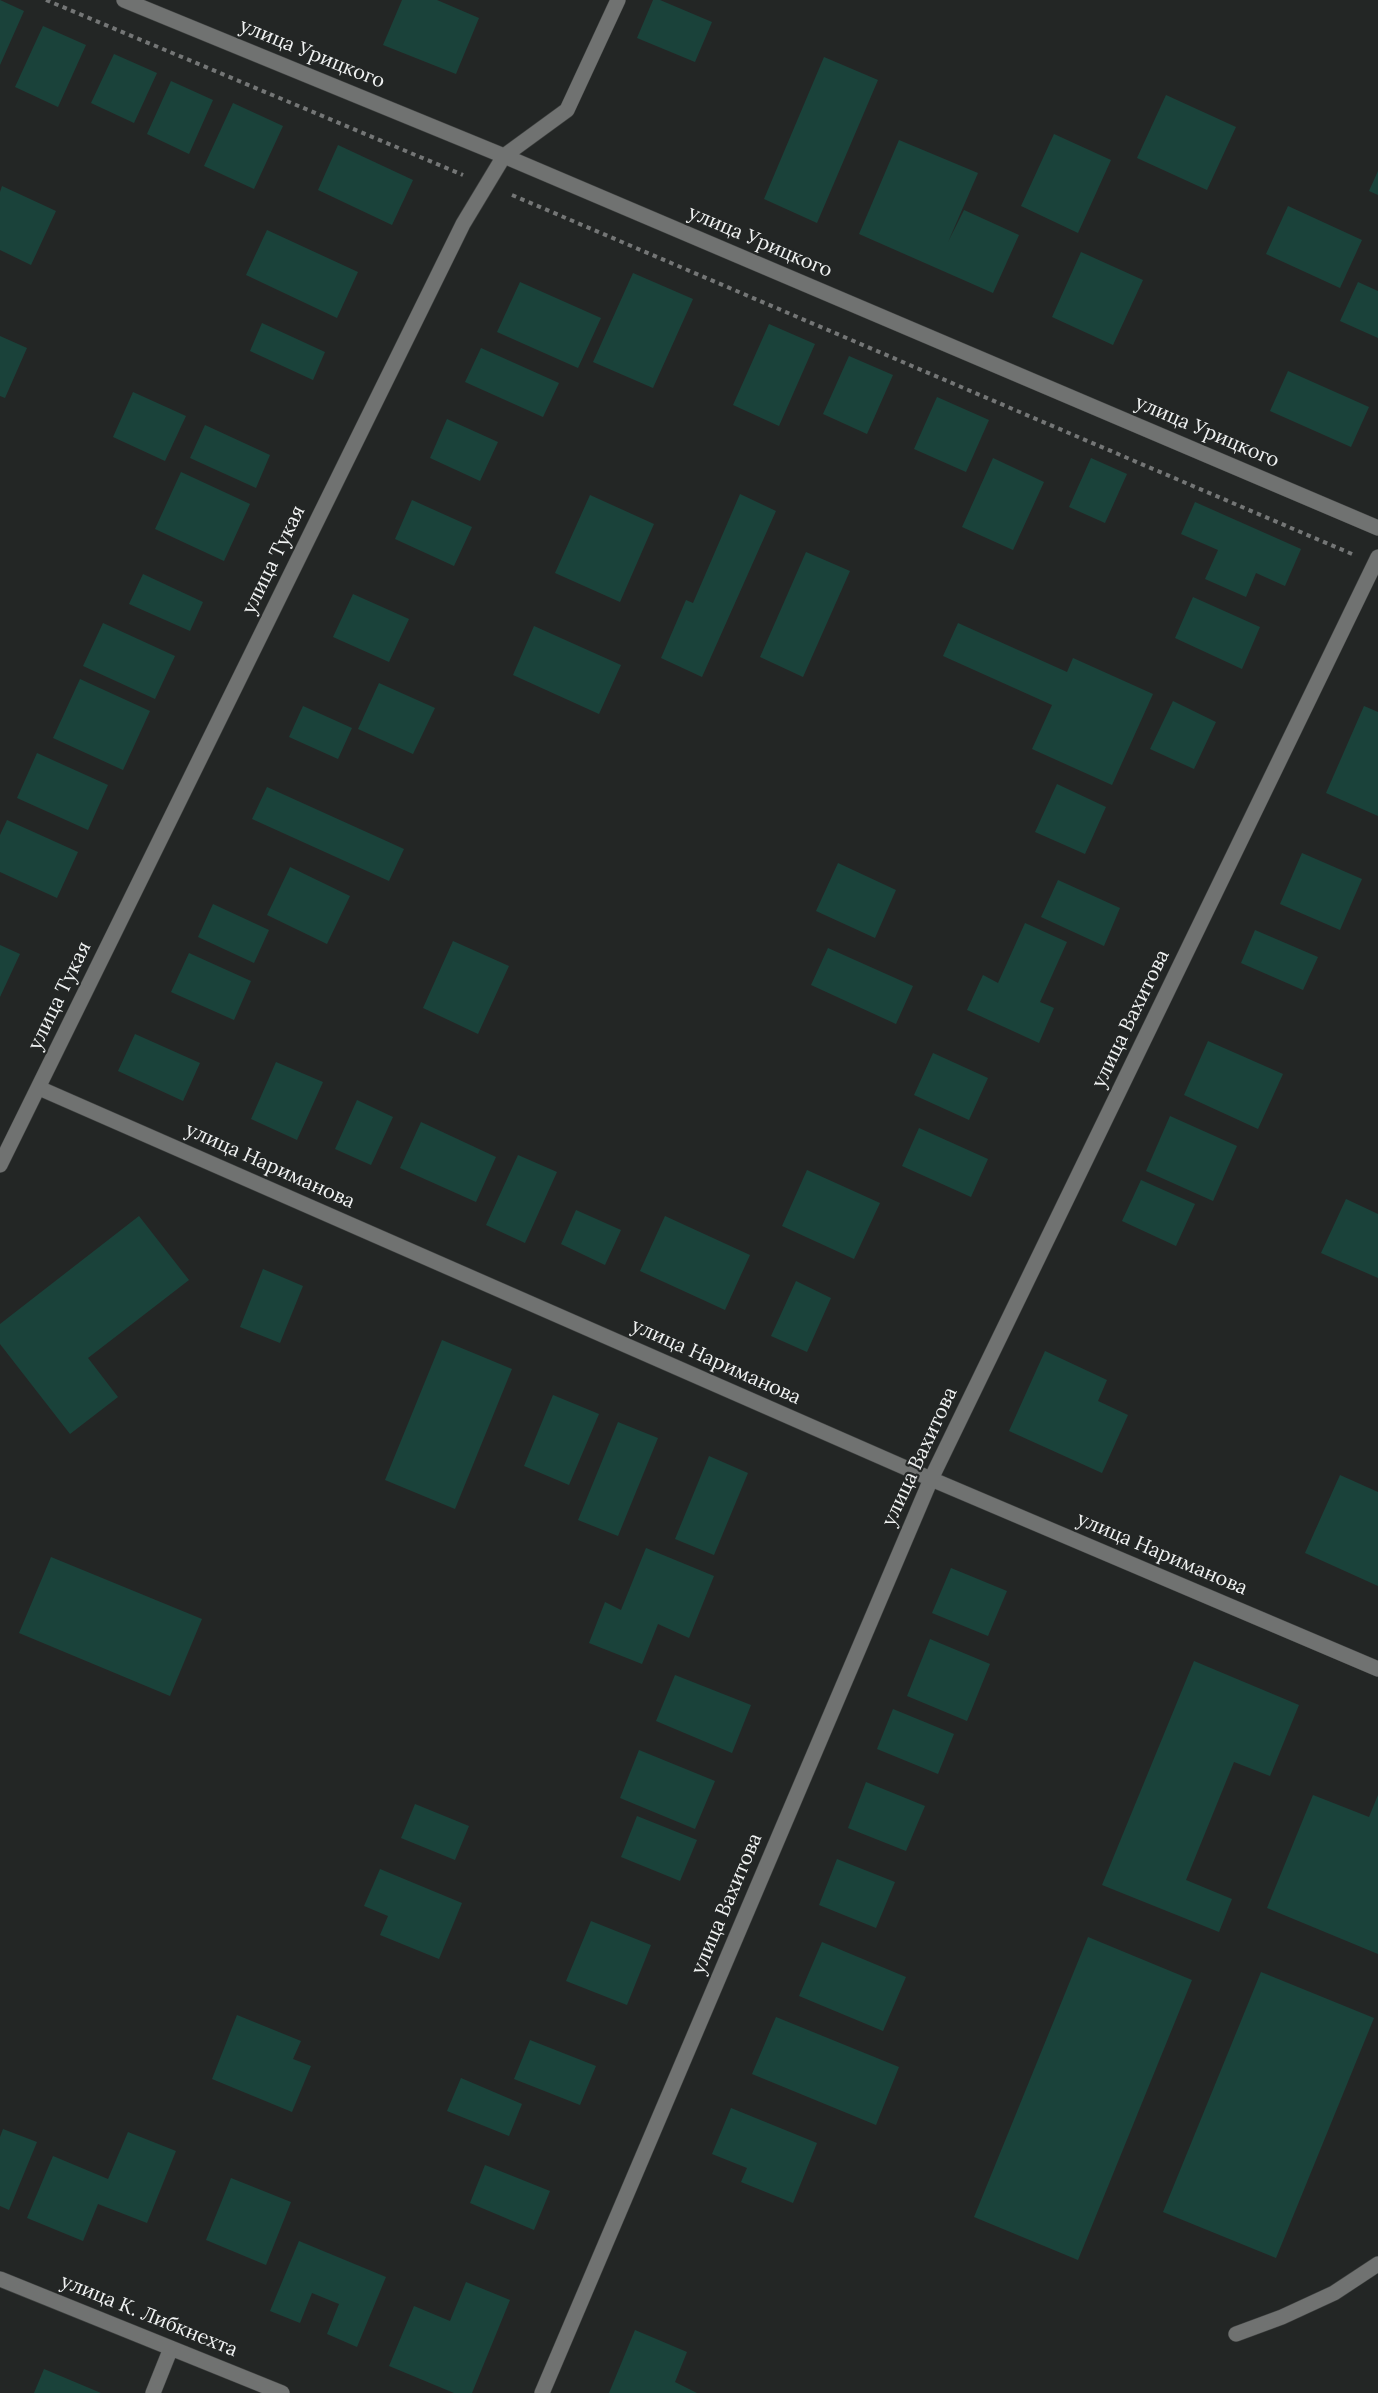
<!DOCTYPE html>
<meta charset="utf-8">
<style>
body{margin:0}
canvas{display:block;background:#232625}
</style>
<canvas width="1378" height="2393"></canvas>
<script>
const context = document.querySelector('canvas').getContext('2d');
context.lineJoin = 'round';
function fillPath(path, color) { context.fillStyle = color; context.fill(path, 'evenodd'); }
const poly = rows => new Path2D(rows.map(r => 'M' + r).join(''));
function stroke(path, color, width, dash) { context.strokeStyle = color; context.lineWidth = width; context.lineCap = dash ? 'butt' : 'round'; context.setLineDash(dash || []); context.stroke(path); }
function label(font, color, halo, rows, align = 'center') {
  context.font = font + ' Lora,serif'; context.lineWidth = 4.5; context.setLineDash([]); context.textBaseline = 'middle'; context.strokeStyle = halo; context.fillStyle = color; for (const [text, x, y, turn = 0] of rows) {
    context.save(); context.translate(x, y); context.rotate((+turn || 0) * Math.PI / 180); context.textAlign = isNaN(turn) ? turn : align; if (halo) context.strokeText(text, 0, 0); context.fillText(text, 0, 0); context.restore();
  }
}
const building = poly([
 [0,0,24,11,0,65],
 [402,0,437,0,479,18,456,74,383,45],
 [653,0,660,0,712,22,695,62,637,38],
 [43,26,86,45,58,107,15,87],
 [114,54,157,73,134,123,91,103],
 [824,57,878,80,817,223,764,199],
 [171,81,213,100,189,154,147,134],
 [1166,95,1236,127,1207,190,1137,158],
 [233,103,283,126,254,189,204,166],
 [1054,134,1111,160,1078,233,1021,206],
 [899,140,978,173,948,242,964,210,1019,235,993,293,859,234],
 [338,145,413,180,392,225,318,190],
 [1378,171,1378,195,1369,191],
 [2,186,56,211,31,265,0,250,0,192],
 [1288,206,1362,240,1340,288,1266,254],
 [267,230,358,272,337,318,246,275],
 [1081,252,1143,280,1113,345,1052,317],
 [633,273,693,299,653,388,593,362],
 [520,282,601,318,578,368,497,332],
 [1358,282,1378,291,1378,338,1340,321],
 [262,323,325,352,313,380,250,351],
 [769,324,815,344,779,426,733,405],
 [0,336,27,348,5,398,0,396],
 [481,348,559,383,543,417,465,382],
 [849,356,893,375,867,434,823,414],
 [1288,371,1369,407,1351,447,1270,411],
 [133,392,186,416,165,461,113,437],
 [937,397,989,420,966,472,914,449],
 [447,419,498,442,480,481,430,458],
 [205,425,270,455,256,488,190,458],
 [993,458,1044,482,1013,550,962,527],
 [1091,458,1127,474,1105,523,1069,507],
 [181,472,250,504,224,561,155,529],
 [740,494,776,511,702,677,661,658,686,600,693,603],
 [590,495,654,524,620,602,555,573],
 [412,500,472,527,454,566,395,539],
 [1195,502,1301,549,1285,586,1256,573,1246,597,1205,579,1218,550,1181,534],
 [806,552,850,571,803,677,760,657],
 [143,574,203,602,190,631,129,604],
 [353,594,409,619,389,662,333,637],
 [1193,597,1260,627,1242,669,1175,638],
 [103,623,175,656,155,699,83,666],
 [958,623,1067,672,1073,658,1153,694,1112,785,1032,749,1052,705,943,656],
 [534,626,621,665,599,714,513,675],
 [80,679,150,711,123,770,53,738],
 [379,683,435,708,413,754,358,729],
 [1173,701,1216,722,1194,769,1150,749],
 [303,706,352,728,338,759,289,737],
 [1364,706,1378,712,1378,816,1326,793],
 [37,753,108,785,88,830,17,798],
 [1057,784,1106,807,1085,854,1035,832],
 [267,787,404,849,389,881,252,819],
 [7,820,78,852,57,898,0,872,0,835],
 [1302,853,1362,879,1340,930,1280,904],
 [838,863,896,890,875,938,816,911],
 [290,867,350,896,327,944,267,915],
 [1058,880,1120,908,1104,946,1041,917],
 [213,904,269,930,254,963,198,937],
 [1025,923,1067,942,1040,1002,1054,1008,1039,1043,967,1010,983,975,998,983],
 [1255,930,1318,957,1303,990,1241,963],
 [453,941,509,966,478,1034,423,1008],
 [0,945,20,954,0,997],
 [828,948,913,986,896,1024,811,985],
 [189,953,251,981,234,1020,171,992],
 [135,1034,200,1063,183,1101,118,1071],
 [1208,1041,1283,1074,1258,1129,1184,1095],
 [933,1053,988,1078,969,1120,914,1095],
 [276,1062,323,1082,297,1140,251,1119],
 [357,1100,393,1117,371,1165,335,1149],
 [1170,1116,1237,1146,1213,1201,1146,1171],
 [421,1122,496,1157,476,1202,400,1168],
 [919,1128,988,1159,971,1197,902,1166],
 [518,1155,557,1172,525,1243,486,1225],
 [807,1170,880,1203,854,1259,782,1226],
 [1141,1180,1195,1204,1176,1246,1122,1221],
 [1346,1199,1378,1214,1378,1278,1321,1253],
 [576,1210,621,1230,605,1265,561,1244],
 [139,1216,189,1280,88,1358,118,1397,70,1434,0,1344,0,1324],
 [665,1216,750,1255,725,1310,640,1271],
 [263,1269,303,1286,280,1343,240,1327],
 [796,1281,831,1298,807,1352,771,1336],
 [442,1340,512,1369,455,1509,385,1480],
 [1045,1351,1107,1380,1098,1401,1128,1415,1102,1473,1009,1431],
 [553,1395,599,1414,569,1485,524,1466],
 [618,1422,658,1438,618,1536,578,1520],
 [709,1456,748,1473,714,1555,675,1539],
 [1340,1475,1378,1492,1378,1586,1305,1553],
 [646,1548,714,1576,689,1638,658,1624,642,1664,589,1643,605,1602,621,1610],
 [51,1557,202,1619,170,1696,19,1633],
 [951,1568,1007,1591,988,1636,932,1613],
 [930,1639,990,1664,967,1721,907,1696],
 [1194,1661,1299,1705,1270,1776,1234,1762,1186,1880,1232,1899,1219,1932,1102,1885],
 [675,1675,751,1705,732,1753,656,1721],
 [893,1709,954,1734,938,1774,877,1749],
 [639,1750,715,1781,695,1829,620,1798],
 [866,1782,925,1806,906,1851,848,1828],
 [1313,1795,1369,1817,1378,1795,1378,1954,1267,1908],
 [415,1804,469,1826,455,1860,401,1838],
 [637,1816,697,1840,680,1881,621,1857],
 [837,1859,895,1882,876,1928,819,1905],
 [380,1869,462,1903,439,1959,380,1935,388,1916,364,1906],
 [591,1921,651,1945,627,2005,566,1981],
 [1088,1937,1192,1980,1078,2260,974,2217],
 [822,1942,906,1977,883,2031,799,1996],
 [1261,1972,1374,2018,1276,2258,1163,2212],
 [237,2015,301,2041,293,2059,311,2066,292,2112,212,2079],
 [776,2017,899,2067,876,2125,752,2074],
 [530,2040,596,2066,580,2105,514,2079],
 [461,2078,522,2104,509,2136,447,2111],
 [731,2108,817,2143,793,2203,741,2182,747,2168,712,2154],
 [3,2129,37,2142,9,2210,0,2206,0,2137],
 [128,2132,176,2151,147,2223,98,2204,83,2241,27,2218,53,2156,108,2179],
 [485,2165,550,2191,534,2230,470,2203],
 [231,2178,291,2202,266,2265,206,2240],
 [299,2241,386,2277,357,2347,327,2334,339,2304,312,2293,300,2323,270,2311],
 [466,2282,510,2300,472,2393,454,2393,389,2366,414,2306,450,2321],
 [635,2330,687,2352,675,2382,697,2393,609,2393],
 [44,2369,101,2393,34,2393]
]);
const path = poly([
 [46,0,463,175],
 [512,195,1352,554]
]);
const minor = poly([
 [124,0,504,156,1378,528],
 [39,1088,931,1479,1378,1669],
 [0,1165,463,224,504,156,567,110,618,0],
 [0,2279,282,2393],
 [1236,2334,1282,2317,1334,2293,1378,2264],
 [153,2393,171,2348],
 [542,2393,931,1479,1378,557]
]);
const streetNames = [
 ["улица Урицкого",312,54,22],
 ["улица Урицкого",760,242,23],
 ["улица Урицкого",1207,432,23],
 ["улица Тукая",274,560,-64],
 ["улица Тукая",60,996,-64],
 ["улица Вахитова",1131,1019,-64],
 ["улица Нариманова",270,1166,24],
 ["улица Нариманова",716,1362,24],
 ["улица Вахитова",920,1457,-65],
 ["улица Нариманова",1162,1554,23],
 ["улица Вахитова",727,1904,-67],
 ["улица К. Либкнехта",149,2316,22]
];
fillPath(building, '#1a423a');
stroke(minor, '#404342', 16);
stroke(path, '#747676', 4, [4.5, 4.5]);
stroke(minor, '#707271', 15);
label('20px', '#f0f2f2', '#232625', streetNames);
</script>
